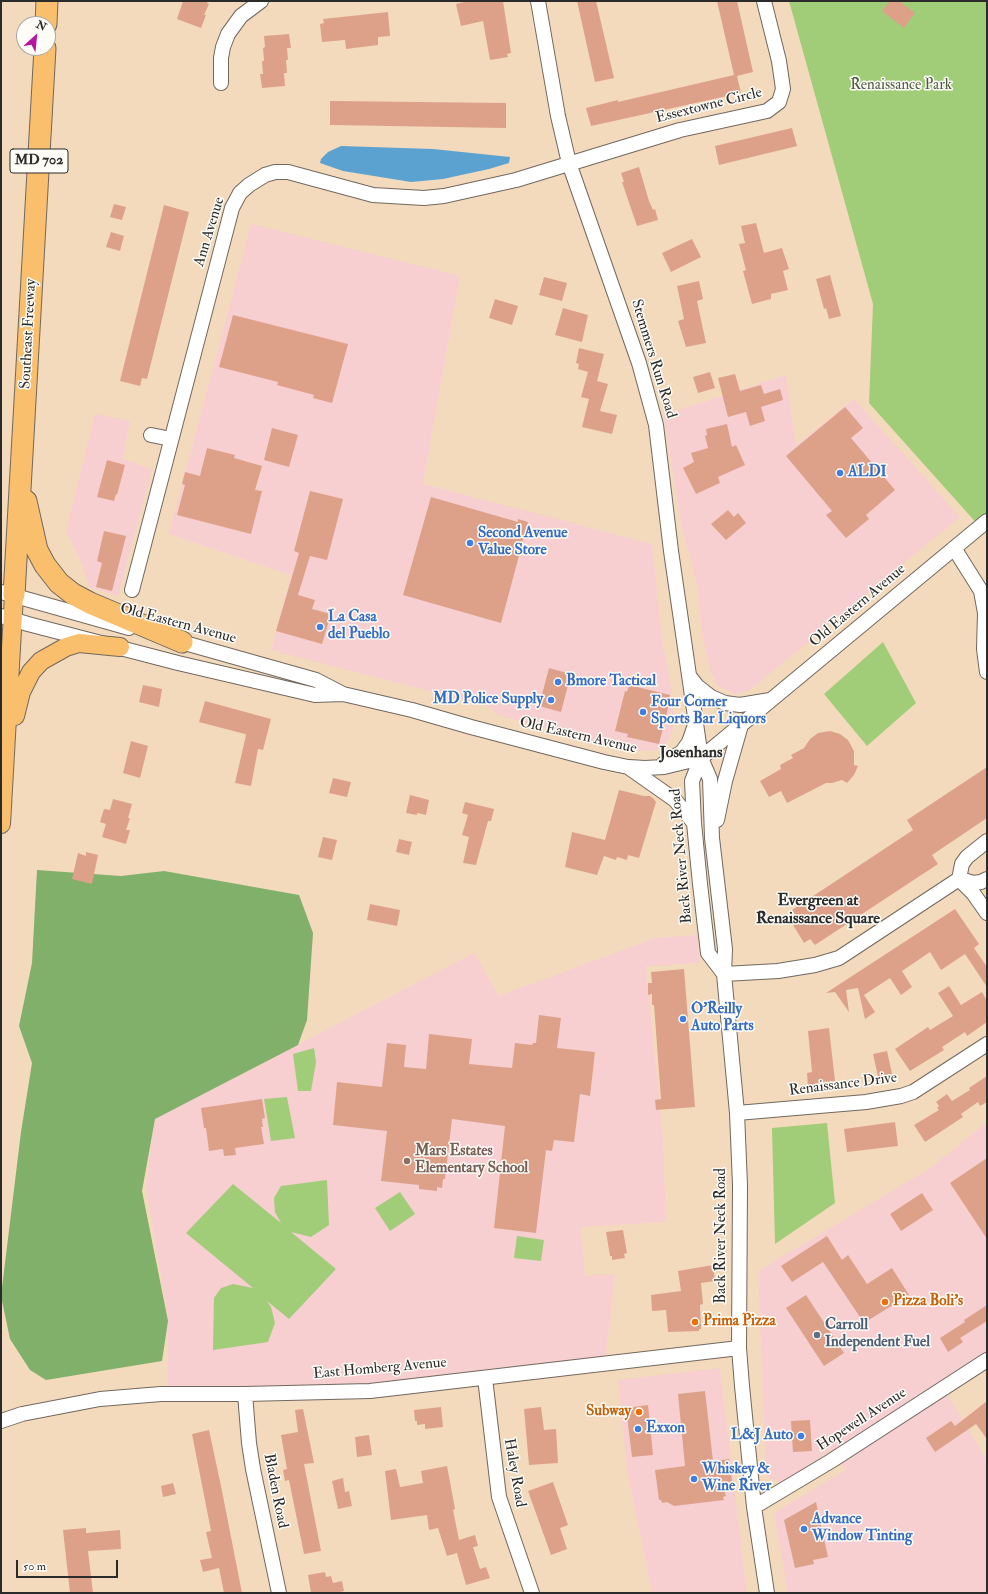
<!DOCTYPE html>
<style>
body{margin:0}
#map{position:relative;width:988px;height:1594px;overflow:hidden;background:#f4dabd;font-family:"IM FELL Double Pica",serif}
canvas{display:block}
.frame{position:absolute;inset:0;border:2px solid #2b2b2b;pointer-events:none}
.north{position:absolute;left:16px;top:16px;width:40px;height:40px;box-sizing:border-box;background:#fdfcf7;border:1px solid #a9a8a5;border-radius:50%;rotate:27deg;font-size:11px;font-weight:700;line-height:16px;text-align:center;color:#2b2b2b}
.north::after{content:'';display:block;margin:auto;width:14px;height:18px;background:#b5179e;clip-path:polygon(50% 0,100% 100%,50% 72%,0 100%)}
.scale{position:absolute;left:16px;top:1560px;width:102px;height:18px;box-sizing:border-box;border:2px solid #2b2b2b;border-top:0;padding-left:5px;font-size:12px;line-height:14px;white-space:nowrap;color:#2b2b2b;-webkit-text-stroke:3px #fdfcf7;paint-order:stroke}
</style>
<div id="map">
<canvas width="988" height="1594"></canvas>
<div class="frame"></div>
<div class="north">N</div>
<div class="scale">50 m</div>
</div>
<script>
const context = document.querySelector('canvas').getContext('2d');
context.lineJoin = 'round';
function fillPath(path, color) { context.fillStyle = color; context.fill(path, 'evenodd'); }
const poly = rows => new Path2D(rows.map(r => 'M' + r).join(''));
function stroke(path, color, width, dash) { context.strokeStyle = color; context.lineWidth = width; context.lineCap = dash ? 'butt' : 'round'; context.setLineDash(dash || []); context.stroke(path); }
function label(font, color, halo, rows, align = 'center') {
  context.font = font + ' "IM FELL Double Pica",serif'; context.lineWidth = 3; context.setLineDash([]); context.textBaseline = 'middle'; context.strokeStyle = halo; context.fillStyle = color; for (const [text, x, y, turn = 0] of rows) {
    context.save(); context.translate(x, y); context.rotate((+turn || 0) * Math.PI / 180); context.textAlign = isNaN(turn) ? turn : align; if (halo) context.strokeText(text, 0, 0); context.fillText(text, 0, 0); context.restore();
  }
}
const built = poly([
 [251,224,460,276,423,484,652,544,662,637,672,693,674,712,673,731,666,744,657,750,638,751,585,740,495,714,491,707,271,650,291,575,169,534],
 [786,375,796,445,854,399,960,517,750,690,735,694,717,685,710,669,702,634,697,584,681,525,664,415],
 [95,414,130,421,123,459,152,469,118,596,89,587,81,562,66,531],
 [698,935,699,963,646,966,663,1136,666,1222,581,1227,585,1276,615,1274,605,1363,322,1392,168,1393,168,1321,146,1186,155,1119,474,953,499,996,655,938],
 [987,1122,987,1361,944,1388,987,1461,987,1593,788,1593,774,1513,846,1470,831,1450,797,1475,780,1483,766,1476,758,1271,929,1169],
 [720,1368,747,1593,652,1593,627,1470,618,1380]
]);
const green = poly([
 [789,1,987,1,987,521,980,527,869,403,873,304],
 [883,642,916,703,867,746,824,694],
 [314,1048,316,1062,311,1091,298,1091,293,1054],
 [287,1097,295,1138,271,1141,264,1099],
 [827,1123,835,1203,775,1244,772,1128],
 [327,1180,329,1225,311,1237,291,1232,336,1269,289,1319,267,1301,271,1307,275,1323,268,1342,213,1350,214,1298,221,1288,233,1284,253,1288,186,1233,233,1184,281,1223,275,1212,274,1198,281,1186],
 [400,1192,415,1214,390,1231,375,1208],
 [517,1236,544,1240,541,1261,514,1258]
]);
const forest = poly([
 [37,870,121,876,164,871,299,895,313,933,307,1020,298,1045,155,1119,142,1191,168,1321,162,1361,46,1380,30,1370,10,1339,1,1296,21,1132,32,1063,19,1026,32,963]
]);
const water = poly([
 [341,146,433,149,510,157,509,163,489,169,443,179,411,182,343,171,320,163,321,159,328,152]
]);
const building = poly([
 [183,1,208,1,207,3,209,4,204,15,206,15,201,28,177,19],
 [468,1,503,1,511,53,507,54,508,57,490,60,483,21,461,26,456,4],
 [577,1,596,1,614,78,595,82],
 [717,1,737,1,753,72,737,76,741,93,591,126,586,108,618,100,618,102,734,75],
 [890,1,899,1,915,13,904,28,882,11],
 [388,12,390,36,378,37,378,45,346,49,345,40,322,42,320,24,324,23,323,19],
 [289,34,291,48,287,48,288,60,286,60,287,73,284,73,285,86,262,88,260,74,263,74,262,61,264,61,263,48,265,47,264,36],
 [330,101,506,103,506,128,330,125],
 [792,128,797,146,719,165,715,146],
 [639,167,649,201,653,210,655,209,658,220,637,226,622,182,624,182,621,173],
 [114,204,126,207,122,220,110,217],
 [164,205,189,212,147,379,142,378,140,386,120,381],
 [756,223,764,253,782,248,789,269,783,271,788,290,771,294,771,299,752,304,743,271,746,270,739,244,745,243,741,226],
 [111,232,124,236,120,251,106,247],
 [692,239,701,257,671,272,662,253],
 [830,275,841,316,829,319,826,308,824,309,816,279],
 [544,277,567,283,562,301,539,295],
 [699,281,703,299,697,301,706,343,686,347,678,321,684,319,677,286],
 [495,299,518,306,512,325,489,318],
 [563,308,588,315,582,342,555,335],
 [233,315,348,344,332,403,313,398,314,395,277,385,278,382,219,367],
 [579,348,604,354,597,381,608,384,600,411,617,415,612,434,582,427,589,399,581,397,588,372,578,369,579,364,576,363],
 [710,372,715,388,698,393,693,377],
 [735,374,740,391,761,385,764,394,780,389,783,400,761,407,765,421,750,426,746,412,728,417,718,378],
 [845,407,863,428,851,438,895,490,866,515,869,519,846,538,826,515,832,511,786,456],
 [727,424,732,447,736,445,745,465,718,477,720,483,696,494,683,468,694,462,691,453,708,448,705,436,707,435,706,429],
 [272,428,298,435,289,467,264,460],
 [207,448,235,455,234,458,262,466,255,490,262,491,251,534,177,515,185,485,182,484,185,472,200,476],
 [107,460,125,465,117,495,116,494,114,501,97,497],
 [310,491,343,499,327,560,310,556,298,595,315,600,312,609,331,614,322,644,276,631,299,553,294,551],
 [431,497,518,522,518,519,528,522,501,623,403,595],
 [728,510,734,517,738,513,746,523,726,540,711,524],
 [104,531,126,536,112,591,96,587,102,563,97,561],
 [549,668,571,674,561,712,539,706],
 [143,685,162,689,159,707,139,702],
 [629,685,670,695,669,699,670,700,659,744,627,737,628,734,615,731,625,691,627,692],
 [205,701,271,719,263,750,258,749,251,786,235,783,246,735,245,734,199,722],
 [830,731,840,734,848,740,854,751,854,765,858,766,854,775,847,783,842,780,832,783,826,783,787,803,781,791,769,797,760,781,781,769,780,765,793,758,791,755,804,748,810,739,818,733],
 [131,741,148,746,140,778,123,773],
 [987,767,987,818,932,855,938,864,815,945,810,939,804,943,790,920,796,916,792,910,913,830,907,820],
 [333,778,351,782,347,797,329,793],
 [619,790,644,796,650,796,654,799,656,802,639,858,628,855,627,860,617,857,616,860,604,856,597,875,565,867,572,832,605,840],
 [410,795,429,800,426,815,417,813,417,815,406,813],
 [113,799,132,804,128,818,130,818,126,830,130,830,126,844,102,837,106,824,100,822,104,809,110,810],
 [465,802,494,809,491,821,488,821,476,865,463,863,469,837,462,835,468,815,462,813],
 [323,837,337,840,332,860,318,857],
 [399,839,412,842,409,855,396,852],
 [86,852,98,855,92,884,72,879,78,853,86,856],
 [370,904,400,910,397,926,367,920],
 [955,909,979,944,974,948,987,967,987,987,965,954,941,970,930,952,902,971,912,987,901,995,890,978,864,995,875,1012,865,1019,858,988,846,990,849,1012,835,992,826,993],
 [684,969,695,1107,656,1110,655,1100,661,1099,654,1005,652,1005,652,994,648,995,648,983,652,983,651,972],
 [949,986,961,1005,982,992,987,1001,987,1022,967,1036,965,1032,942,1047,944,1050,910,1071,895,1049,928,1027,930,1030,953,1016,938,993],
 [539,1015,561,1018,557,1048,595,1052,590,1096,580,1094,574,1142,554,1140,552,1151,546,1150,536,1233,494,1228,505,1126,452,1119,445,1179,443,1179,442,1188,437,1187,437,1191,419,1189,419,1185,381,1181,387,1131,333,1125,337,1082,382,1087,387,1043,406,1045,404,1067,426,1069,429,1034,472,1039,469,1064,512,1068,515,1043,532,1045,533,1043,536,1043],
 [829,1028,835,1081,818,1082,819,1086,808,1087,807,1073,812,1072,808,1031],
 [887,1051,893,1078,879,1081,873,1054],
 [987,1076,987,1102,980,1106,978,1102,961,1114,963,1117,925,1142,914,1125,939,1110,937,1108,939,1106,936,1102,947,1094,952,1101,970,1090,969,1088],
 [262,1099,265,1118,262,1119,263,1127,261,1127,264,1144,235,1148,236,1155,224,1156,223,1149,209,1151,206,1128,204,1128,201,1108],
 [895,1122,898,1146,847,1152,844,1129],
 [987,1158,987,1239,950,1183],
 [922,1193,933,1210,901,1231,890,1214],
 [623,1230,627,1253,624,1254,625,1258,612,1260,612,1256,610,1256,606,1232],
 [827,1236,842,1260,848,1255,867,1284,892,1268,909,1295,864,1323,823,1262,792,1282,781,1266],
 [713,1265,715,1281,701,1283,703,1304,700,1305,701,1329,699,1329,699,1331,668,1332,666,1310,652,1311,651,1295,681,1291,678,1271],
 [806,1295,844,1353,824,1366,786,1308],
 [987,1305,987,1321,960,1338,963,1342,948,1352,940,1338,965,1322,964,1320],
 [705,1391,713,1461,729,1459,733,1488,724,1489,726,1496,723,1497,724,1500,674,1506,667,1502,662,1503,661,1500,659,1500,655,1470,685,1466,678,1394],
 [987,1401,987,1439,976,1424,935,1452,926,1438,951,1421,955,1426],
 [648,1405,653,1455,632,1457,626,1408],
 [441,1407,443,1427,425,1429,425,1424,417,1425,417,1421,415,1421,414,1410],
 [541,1407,544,1430,556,1429,558,1463,529,1465,524,1409],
 [303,1409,314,1463,304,1464,321,1551,304,1554,289,1480,285,1481,283,1470,287,1469,281,1435,298,1432,295,1410],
 [810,1420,812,1451,793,1452,791,1421],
 [209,1430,221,1486,242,1593,224,1593,219,1568,203,1572,200,1560,212,1558,206,1532,211,1531,192,1434],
 [369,1435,372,1455,357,1457,355,1437],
 [447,1466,453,1498,455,1509,453,1510,459,1540,475,1535,478,1546,473,1547,480,1569,486,1567,490,1578,466,1585,457,1553,447,1556,438,1528,429,1530,427,1515,391,1520,385,1471,396,1469,400,1487,423,1483,421,1471],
 [343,1478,345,1492,349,1491,352,1506,338,1509,332,1481],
 [553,1482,568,1525,560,1528,567,1549,551,1555,528,1491],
 [173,1483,176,1494,163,1497,161,1486],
 [816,1502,828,1557,813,1560,814,1564,795,1568,784,1520],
 [86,1528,86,1533,120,1530,121,1549,88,1551,93,1593,70,1593,63,1530],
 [325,1572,326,1577,331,1576,333,1583,342,1581,344,1591,335,1593,311,1593,308,1575]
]);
const minor = poly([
 [538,1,558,116,569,163,639,363,656,425,671,551,701,758,710,779,712,838,725,949,724,974,737,1113,740,1185,739,1348,742,1386,754,1507,767,1593],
 [221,83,221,58,223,47,228,34,241,16,261,1],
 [151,435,171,439],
 [954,548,981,591,985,613,984,649,987,672],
 [132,590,232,208,240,193,249,185,265,175,275,172,288,172,373,195,424,198,444,196,516,180,680,130,767,111,779,102,783,89,779,61,764,1],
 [1,592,129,628],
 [1,616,28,624,178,663,315,695,343,694],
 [174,640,316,680,343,694,412,710,471,727,604,762,628,767,645,768,664,767,701,758,987,521],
 [690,677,697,686,711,697,725,703,740,705,770,700],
 [701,758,692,781,694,823,700,884,708,953,724,974],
 [663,764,682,752,689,742,695,725],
 [628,767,675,800,694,823],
 [717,820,725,781,741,725],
 [959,879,973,893,987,913],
 [960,879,973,883,981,882,987,879],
 [724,974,778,971,815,965,839,958,959,879,962,864,967,857,987,841],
 [737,1113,866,1102,901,1096,913,1092,987,1044],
 [485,1378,499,1497,532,1593],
 [245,1394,249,1443,253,1469,279,1593],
 [1,1421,22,1414,100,1399,161,1394,245,1394,370,1391,739,1348],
 [754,1507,831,1461,987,1360]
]);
const major = poly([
 [15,716,21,692,31,672,41,661,66,647,79,643,120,647],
 [1,824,14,595]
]);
const highway = poly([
 [46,24,47,1],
 [26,501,37,550,45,565,59,583,73,594,90,603,182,642],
 [14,595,45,48]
]);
const markers = [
 [840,473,4,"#3f7fe0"],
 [470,543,4,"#3f7fe0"],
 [320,627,4,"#3f7fe0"],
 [558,682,4,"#3f7fe0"],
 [551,700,4,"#3f7fe0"],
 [643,712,4,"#3f7fe0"],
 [683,1019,4,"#3f7fe0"],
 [407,1161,4,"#8d6e63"],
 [885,1302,4,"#e8710a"],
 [695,1322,4,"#e8710a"],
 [817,1335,4,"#5c6f8a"],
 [639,1412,4,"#e8710a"],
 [638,1429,4,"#3f7fe0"],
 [801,1436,4,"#3f7fe0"],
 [694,1479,4,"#3f7fe0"],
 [804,1529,4,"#3f7fe0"]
];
const shields = [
 [39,161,58]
];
const shieldNames = [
 ["MD 702",39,161]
];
const parkNames = [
 ["Renaissance Park",901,86]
];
const streetNames = [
 ["Essextowne Circle",709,106,-14],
 ["Ann Avenue",210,232,-73],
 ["Southeast Freeway",29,334,-87],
 ["Stemmers Run Road",653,359,73],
 ["Old Eastern Avenue",858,606,-40],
 ["Old Eastern Avenue",178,624,15],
 ["Old Eastern Avenue",578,736,13],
 ["Back River Neck Road",682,856,-95],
 ["Renaissance Drive",843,1085,-7],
 ["Back River Neck Road",722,1236,-90],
 ["East Homberg Avenue",380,1369,-5],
 ["Hopewell Avenue",862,1420,-33],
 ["Haley Road",514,1473,80],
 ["Bladen Road",275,1491,79]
];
const shopNames = [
 ["ALDI",848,473],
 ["Second Avenue",478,534],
 ["Value Store",478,551],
 ["La Casa",328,618],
 ["del Pueblo",328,635],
 ["Bmore Tactical",566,682],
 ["MD Police Supply",543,700,"right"],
 ["Four Corner",651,703],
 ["Sports Bar Liquors",651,720],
 ["O'Reilly",691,1010],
 ["Auto Parts",691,1027],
 ["Exxon",646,1429],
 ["L&J Auto",793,1436,"right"],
 ["Whiskey &",702,1470],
 ["Wine River",702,1487],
 ["Advance",812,1520],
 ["Window Tinting",812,1537]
];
const educationNames = [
 ["Mars Estates",415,1152],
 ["Elementary School",415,1169]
];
const foodNames = [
 ["Pizza Boli's",893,1302],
 ["Prima Pizza",703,1322],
 ["Subway",631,1412,"right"]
];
const serviceNames = [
 ["Carroll",825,1326],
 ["Independent Fuel",825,1343]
];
const neighbourhoodNames = [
 ["Josenhans",691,754],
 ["Evergreen at",818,902],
 ["Renaissance Square",818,920]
];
fillPath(built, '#f7cfd0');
fillPath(green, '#a1cd79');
fillPath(forest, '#80b069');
fillPath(water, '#5ba2d1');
fillPath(building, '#dda18a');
stroke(minor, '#71685e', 16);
stroke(major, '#71685e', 20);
stroke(highway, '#71685e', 23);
stroke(minor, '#fff', 14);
stroke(major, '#f9bf6d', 18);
stroke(highway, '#f9bf6d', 21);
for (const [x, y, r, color] of markers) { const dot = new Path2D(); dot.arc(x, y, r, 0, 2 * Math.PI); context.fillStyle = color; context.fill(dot); stroke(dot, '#fdfcf7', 1.5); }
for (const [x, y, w] of shields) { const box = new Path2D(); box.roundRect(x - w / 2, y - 12, w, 24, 3); context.fillStyle = '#fdfcf7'; context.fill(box); stroke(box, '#2b2b2b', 1); }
label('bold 14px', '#2b2b2b', null, shieldNames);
label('15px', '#4e5c42', '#fdfcf7', parkNames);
label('15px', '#2b2b2b', '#fdfcf7', streetNames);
label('bold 15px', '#366cbe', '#fdfcf7', shopNames, 'left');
label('bold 15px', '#785e54', '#fdfcf7', educationNames, 'left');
label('bold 15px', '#c56008', '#fdfcf7', foodNames, 'left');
label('bold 15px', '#4e5e75', '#fdfcf7', serviceNames, 'left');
label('bold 16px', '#2b2b2b', '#fdfcf7', neighbourhoodNames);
</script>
